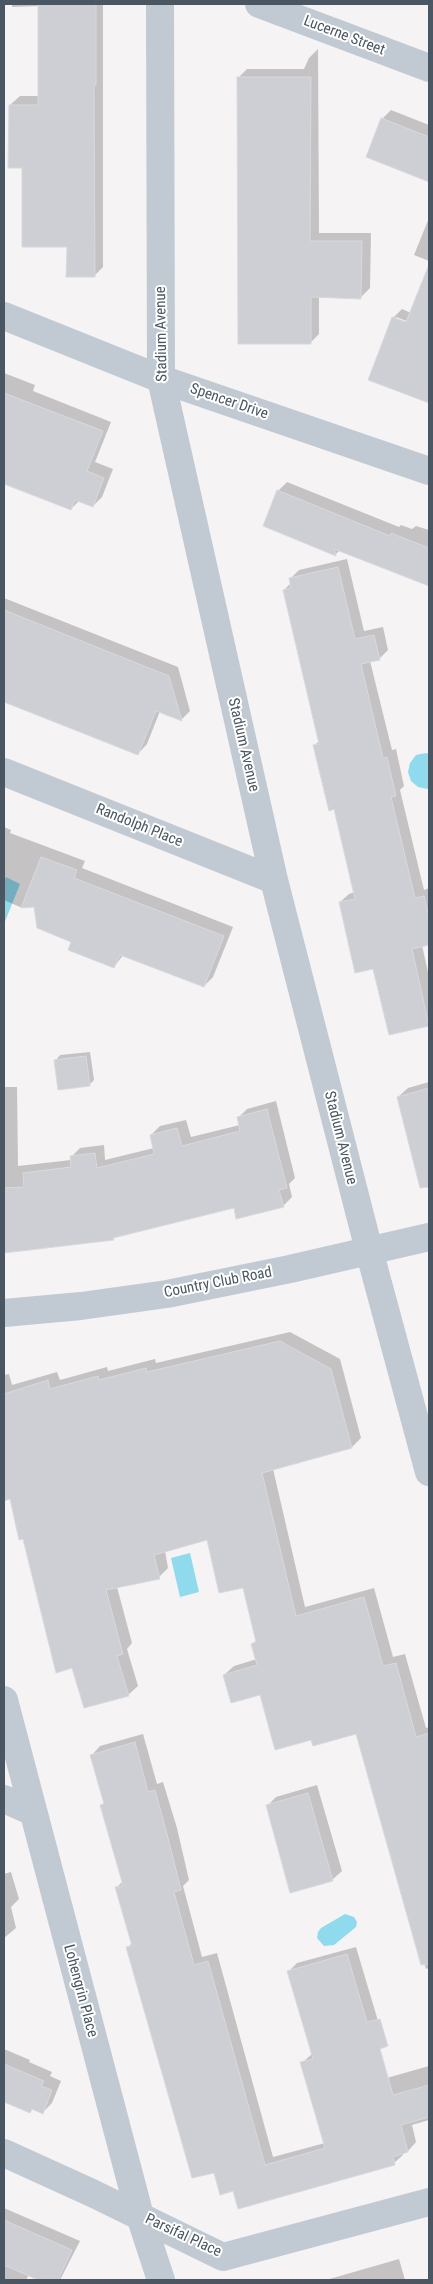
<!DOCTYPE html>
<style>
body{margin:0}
#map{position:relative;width:433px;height:2284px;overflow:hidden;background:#f5f3f3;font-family:"Roboto Condensed",sans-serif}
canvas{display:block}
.frame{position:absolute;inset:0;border:5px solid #4a5661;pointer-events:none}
</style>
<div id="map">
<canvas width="433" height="2284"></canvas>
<div class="frame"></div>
</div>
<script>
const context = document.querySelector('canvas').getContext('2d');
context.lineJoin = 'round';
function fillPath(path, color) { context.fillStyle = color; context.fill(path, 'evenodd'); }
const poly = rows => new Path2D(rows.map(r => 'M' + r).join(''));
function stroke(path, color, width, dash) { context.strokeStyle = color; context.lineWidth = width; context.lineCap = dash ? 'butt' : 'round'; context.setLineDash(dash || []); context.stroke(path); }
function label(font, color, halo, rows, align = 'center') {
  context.font = font + ' "Roboto Condensed",sans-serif'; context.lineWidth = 4; context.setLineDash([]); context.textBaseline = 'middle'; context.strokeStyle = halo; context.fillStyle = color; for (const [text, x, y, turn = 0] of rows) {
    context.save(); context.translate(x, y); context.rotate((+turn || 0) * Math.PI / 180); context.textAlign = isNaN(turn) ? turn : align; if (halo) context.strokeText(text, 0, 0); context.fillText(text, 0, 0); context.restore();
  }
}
const water = poly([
 [426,753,429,754,429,788,427,789,418,787,411,781,408,772,410,763,416,755],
 [6,877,20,884,4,924,4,882],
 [190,1553,199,1592,180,1597,171,1558],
 [345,1914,354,1917,357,1922,356,1927,334,1945,324,1946,317,1938,318,1932,321,1928]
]);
const shadow = poly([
 [12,4,103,4,103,267,94,276,68,246,24,167,10,105,20,96,40,96,40,6,12,7],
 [318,49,319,233,371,233,370,288,361,297,319,296,319,334,310,343,238,78,247,69,304,69,309,58],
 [391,110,429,125,429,181,367,157,382,119],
 [429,218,429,261,414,255],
 [429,268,429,402,370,379,393,318,402,309,411,313],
 [396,317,412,323,396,320],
 [4,373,35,385,33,391,111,422,95,462,113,469,102,497,93,506,79,501,71,509,24,466,4,458],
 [287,482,399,527,401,525,412,529,416,526,429,530,429,585,340,550,336,554,264,525,278,491],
 [347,559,364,631,383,627,388,650,379,659,370,661,392,750,396,749,404,786,400,790,424,890,429,888,429,944,422,945,429,977,429,1024,390,1034,374,967,340,902,349,894,355,892,335,808,315,745,320,740,284,590,291,583,290,579,299,570],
 [4,598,178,667,190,711,182,719,160,711,147,744,138,754,4,701],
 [4,827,11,830,10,833,85,861,82,868,233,927,213,977,204,986,124,954,114,967,72,941,35,905,20,907,4,900],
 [90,1052,94,1080,89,1085,56,1060,60,1055],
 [429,1082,429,1166,417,1170,398,1097,408,1088],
 [4,1087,17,1087,18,1166,71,1160,71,1157,80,1148,104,1145,105,1160,154,1148,151,1135,160,1126,186,1120,191,1137,240,1125,238,1118,247,1109,276,1101,295,1178,289,1184,292,1197,283,1206,235,1207,116,1236,113,1239,4,1251],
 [290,1332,340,1359,361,1438,352,1447,273,1469,305,1607,374,1588,393,1657,405,1654,426,1728,429,1727,429,1968,426,1969,357,1733,312,1739,261,1693,224,1675,234,1666,257,1659,252,1644,257,1640,243,1586,208,1538,165,1551,168,1568,159,1577,117,1587,132,1643,127,1649,138,1686,128,1695,73,1667,24,1538,11,1497,6,1499,4,1493,4,1375,9,1374,12,1385,57,1372,60,1380,107,1367,108,1371,155,1359,156,1363],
 [143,1734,157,1784,163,1782,177,1828,189,1880,183,1886,202,1957,217,1953,273,2157,325,2143,302,2063,313,2053,289,1971,297,1963,356,1947,381,2031,355,2087,429,2066,429,2120,412,2125,416,2142,408,2151,403,2153,403,2155,394,2163,234,2190,214,2171,127,1948,132,1943,116,1888,123,1881,102,1805,104,1803,92,1755,100,1746],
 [317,1785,342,1871,332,1880,267,1806,276,1797],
 [11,1872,19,1899,11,1907,16,1928,4,1938,4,1874],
 [4,2049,30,2060,29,2062,52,2072,50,2076,61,2081,52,2103,43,2112,33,2108,30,2112,4,2101],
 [4,2208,80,2241,60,2280,41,2280,29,2275,26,2280,4,2280],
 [399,2259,405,2280,326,2280]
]);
const building = poly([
 [38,4,96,4,96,85,94,85,95,277,66,277,67,247,22,247,22,168,8,168,9,105,38,105,38,4],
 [237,77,311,77,310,241,362,241,361,299,311,297,311,344,238,344,237,77],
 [381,118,429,137,429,182,366,157,381,118],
 [428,267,429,267,429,403,368,380,392,317,406,322,428,267],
 [4,393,103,431,87,471,104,478,93,507,75,500,71,510,4,484,4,393],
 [277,490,390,536,391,533,429,548,429,586,334,549,336,556,263,526,277,490],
 [338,567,355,639,374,635,380,660,361,664,383,758,387,757,396,796,391,797,415,898,424,896,429,918,429,945,412,949,429,1026,389,1035,373,969,355,973,339,902,355,899,334,809,329,811,313,745,319,744,283,590,291,588,289,578,338,567],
 [4,610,169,676,182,721,156,711,138,755,4,702,4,610],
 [41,857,77,870,74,878,224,936,204,987,120,955,114,968,68,950,71,942,37,928,34,907,21,908,41,857],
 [86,1056,90,1086,58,1090,54,1060,86,1056],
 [429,1088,429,1187,420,1188,397,1097,429,1088],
 [267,1109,287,1188,279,1190,284,1207,236,1219,234,1208,113,1238,114,1240,4,1253,4,1188,24,1187,23,1173,71,1167,70,1156,95,1153,97,1168,154,1154,150,1135,177,1128,182,1146,240,1131,237,1117,267,1109],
 [280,1341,331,1369,352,1448,262,1473,296,1616,364,1597,383,1666,396,1663,416,1737,429,1733,429,1964,421,1965,356,1734,313,1746,311,1740,275,1750,260,1695,231,1703,223,1675,257,1665,251,1644,256,1642,243,1588,219,1593,207,1540,154,1555,160,1579,106,1590,123,1654,117,1656,129,1696,84,1708,72,1668,56,1673,23,1539,19,1540,10,1499,4,1501,4,1394,48,1380,50,1389,98,1376,99,1380,146,1368,147,1372,280,1341],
 [135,1742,148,1792,155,1790,168,1838,181,1890,174,1892,194,1965,208,1961,265,2165,325,2148,300,2062,313,2059,287,1971,347,1954,367,2022,380,2019,388,2046,380,2049,393,2095,429,2085,429,2117,401,2125,408,2152,393,2157,395,2165,238,2209,233,2191,220,2195,214,2173,192,2178,126,1947,132,1946,115,1887,122,1886,122,1882,100,1805,104,1804,90,1755,135,1742],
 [308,1793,333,1881,290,1893,266,1805,308,1793],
 [4,2064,44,2081,41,2086,52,2090,43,2114,32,2109,30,2113,4,2102,4,2064],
 [4,2220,72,2250,58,2280,38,2280,4,2265,4,2220]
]);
const minor = poly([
 [160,4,161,379,274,880,369,1250,429,1472],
 [259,4,429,68],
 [4,316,161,379,429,471],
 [4,772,274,880],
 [4,1313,81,1306,167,1294,290,1269,429,1237],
 [4,1700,140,2216,161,2280],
 [4,1799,31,1811],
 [4,2153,92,2193,223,2257,429,2202]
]);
const streetNames = [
 ["Lucerne Street",344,36,21],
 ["Stadium Avenue",162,334,-91],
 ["Spencer Drive",229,402,19],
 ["Stadium Avenue",243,745,77],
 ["Randolph Place",139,826,22],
 ["Stadium Avenue",340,1138,76],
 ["Country Club Road",218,1283,-11],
 ["Lohengrin Place",80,1991,75],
 ["Parsifal Place",183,2236,25]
];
fillPath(water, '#90daee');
fillPath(shadow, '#0003');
fillPath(building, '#cdcfd5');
stroke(building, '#d7d9de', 1);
stroke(minor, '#c1cad2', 28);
label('15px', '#4a5661', '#fff', streetNames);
</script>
